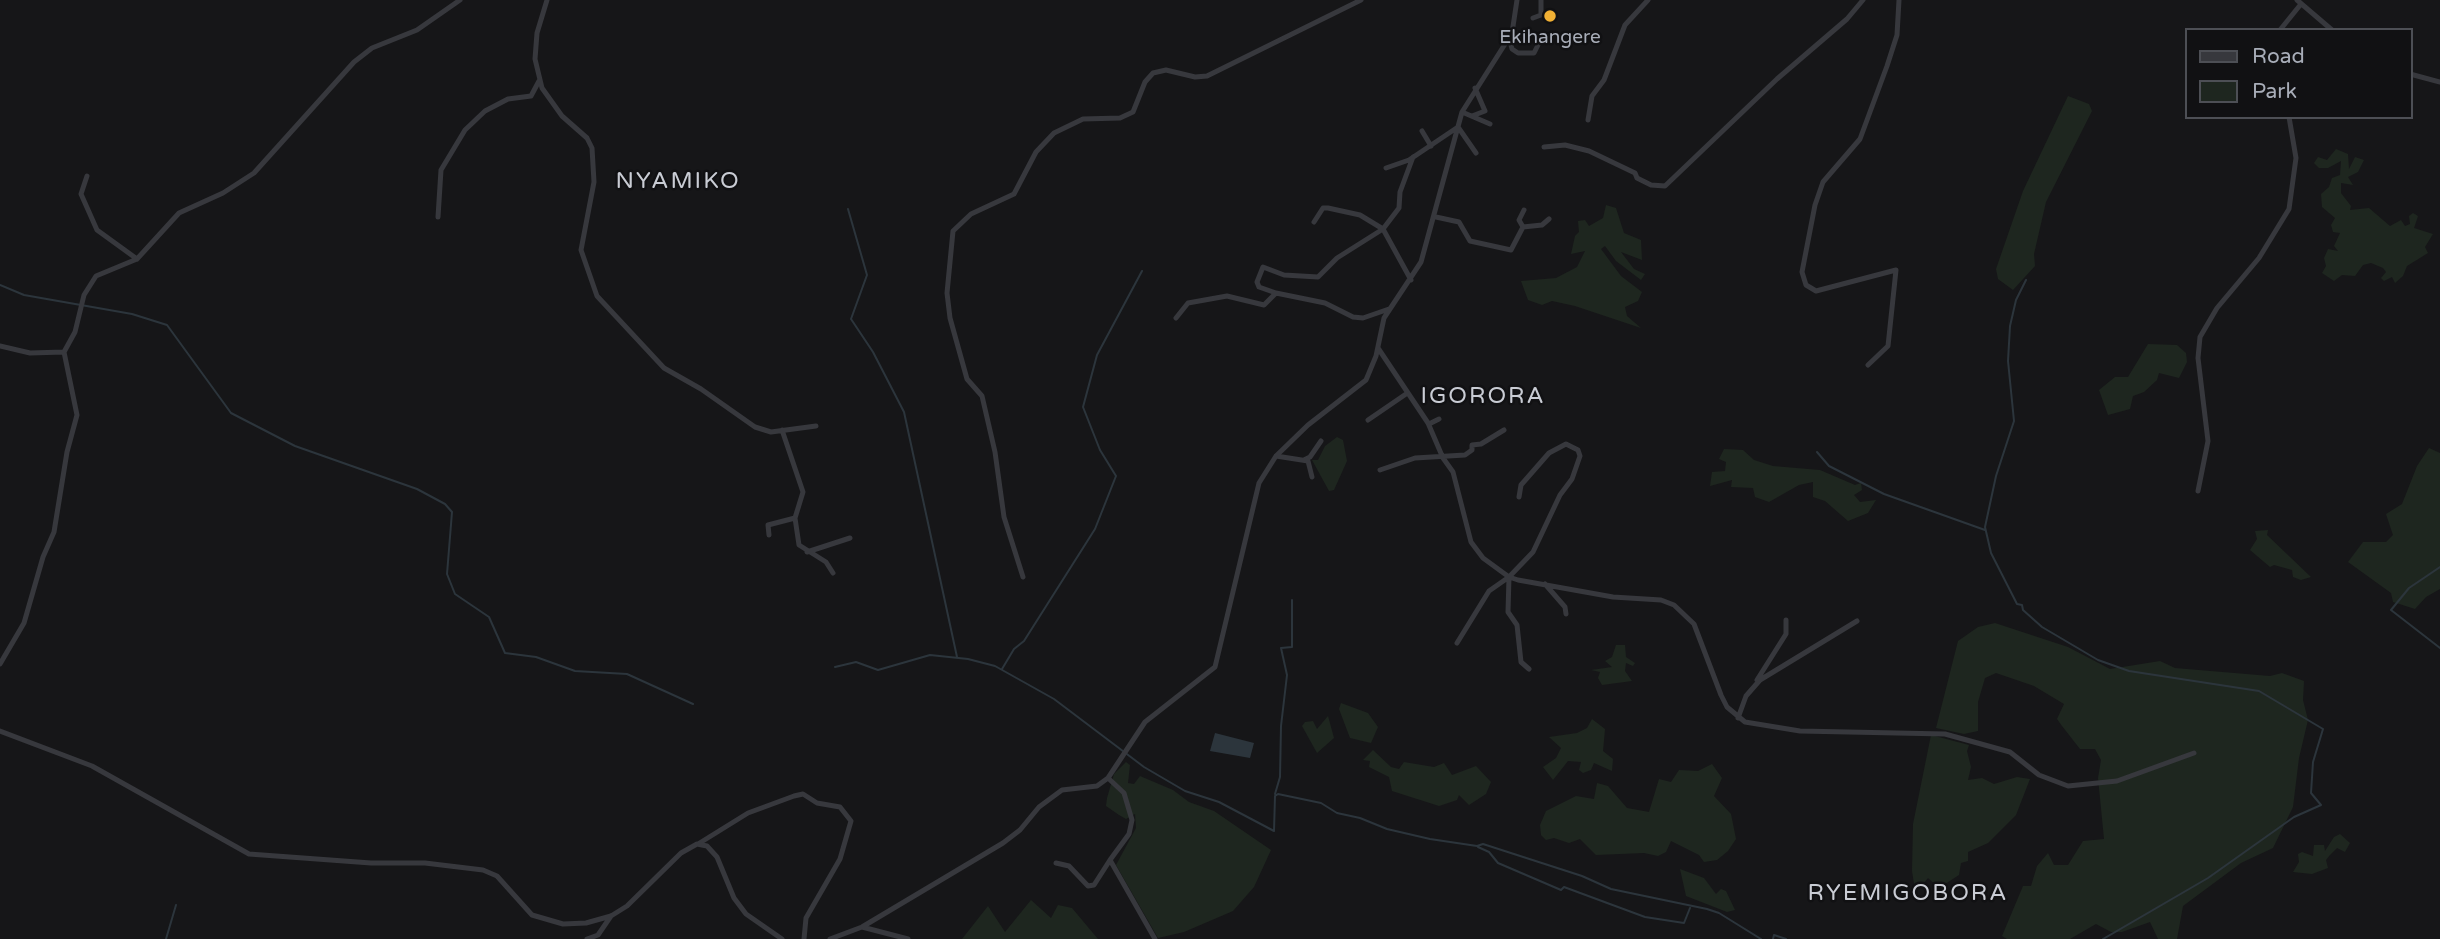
<!DOCTYPE html>
<style>
body{margin:0}
#map{position:relative;width:2440px;height:939px;overflow:hidden;background:#161618;font-family:"Varela Round",sans-serif}
canvas{display:block}
.legend{position:absolute;left:2185px;top:28px;width:228px;height:91px;box-sizing:border-box;background:#111113;border:2px solid #4d4f55;margin:0;padding:9px 12px;list-style:none;font-size:21px;color:#a8adb8}
.legend li{display:flex;align-items:center;gap:14px;height:35px}
.legend b{width:35px;border:2px solid #4d4f55}
</style>
<div id="map">
<canvas width="2440" height="939"></canvas>
<ul class="legend">
<li><b style="height:9px;background:#37383d"></b>Road</li>
<li><b style="height:19px;background:#1e261f"></b>Park</li>
</ul>
</div>
<script>
const context = document.querySelector('canvas').getContext('2d');
context.lineJoin = 'round';
function fillPath(path, color) { context.fillStyle = color; context.fill(path, 'evenodd'); }
const poly = rows => new Path2D(rows.map(r => 'M' + r).join(''));
function stroke(path, color, width, dash) { context.strokeStyle = color; context.lineWidth = width; context.lineCap = dash ? 'butt' : 'round'; context.setLineDash(dash || []); context.stroke(path); }
function label(font, color, halo, rows, align = 'center') {
  context.font = font + ' "Varela Round",sans-serif'; context.lineWidth = 5; context.setLineDash([]); context.textBaseline = 'middle'; context.strokeStyle = halo; context.fillStyle = color; for (const [text, x, y, turn = 0] of rows) {
    context.save(); context.translate(x, y); context.rotate((+turn || 0) * Math.PI / 180); context.textAlign = isNaN(turn) ? turn : align; if (halo) context.strokeText(text, 0, 0); context.fillText(text, 0, 0); context.restore();
  }
}
const green = poly([
 [2068,96,2089,104,2092,111,2046,202,2034,254,2035,266,2013,290,1998,279,1996,269,2023,191],
 [2336,149,2348,154,2349,169,2355,157,2364,160,2358,172,2348,177,2353,185,2341,183,2341,193,2351,206,2350,210,2369,208,2390,226,2401,220,2405,226,2410,224,2409,216,2413,213,2418,216,2414,228,2433,234,2425,247,2428,253,2407,266,2403,276,2395,283,2392,277,2384,281,2381,278,2386,272,2383,268,2371,263,2363,265,2355,276,2342,275,2334,281,2322,273,2326,266,2324,258,2328,249,2338,251,2334,246,2340,233,2333,232,2331,225,2335,218,2322,207,2321,194,2329,187,2332,178,2340,175,2341,161,2328,168,2319,168,2314,163,2318,157,2327,160],
 [1606,205,1616,208,1624,233,1641,240,1642,260,1621,252,1634,269,1645,274,1641,280,1616,261,1605,246,1601,249,1621,276,1642,292,1638,301,1625,307,1627,316,1641,328,1575,306,1552,301,1542,305,1528,300,1521,281,1556,278,1577,267,1585,251,1571,254,1575,236,1579,232,1578,221,1585,220,1589,226,1603,218],
 [2148,344,2177,345,2186,353,2187,362,2179,378,2159,373,2157,380,2144,392,2133,396,2130,409,2108,415,2099,390,2115,377,2128,377],
 [1337,437,1343,440,1347,461,1334,490,1329,491,1312,460,1318,460,1325,446],
 [2429,448,2440,453,2440,589,2426,597,2415,609,2393,602,2391,593,2348,562,2363,542,2386,542,2393,535,2386,514,2402,504,2417,466],
 [1724,449,1743,450,1754,460,1773,466,1820,470,1855,485,1861,483,1862,490,1854,495,1860,502,1876,500,1868,513,1848,521,1825,501,1813,497,1813,482,1799,485,1769,502,1755,497,1753,488,1731,487,1732,480,1710,486,1712,472,1725,471,1726,462,1719,459],
 [2268,530,2267,535,2311,577,2301,580,2293,577,2292,570,2274,565,2270,567,2250,550,2257,539,2255,531],
 [1995,623,2068,647,2110,669,2160,661,2175,668,2270,676,2282,673,2304,681,2303,700,2308,720,2299,758,2293,807,2273,848,2241,863,2183,906,2177,939,2158,939,2150,922,2122,932,2111,932,2096,924,2070,939,2007,939,2002,936,2023,886,2031,886,2037,866,2048,853,2054,865,2068,865,2083,841,2104,839,2098,778,2101,760,2095,749,2080,749,2062,726,2057,719,2064,704,2034,686,1996,673,1985,678,1978,702,1978,731,1964,734,1936,728,1958,641,1978,627],
 [1616,645,1625,645,1626,657,1635,663,1633,666,1626,663,1625,671,1632,681,1602,685,1598,678,1600,672,1591,670,1612,667,1605,661,1612,657],
 [1341,703,1368,713,1378,727,1371,743,1350,738,1339,709],
 [1328,716,1334,738,1317,753,1302,726,1305,722,1313,721,1317,729],
 [1592,719,1605,729,1603,751,1613,759,1612,771,1594,763,1591,770,1583,773,1579,770,1581,762,1568,761,1553,780,1543,767,1556,758,1561,748,1549,737,1577,733,1587,728],
 [1931,735,1969,745,1967,751,1971,767,1968,780,1982,778,1994,784,2017,777,2030,779,2016,815,1988,843,1968,852,1968,861,1961,863,1959,875,1939,888,1928,878,1923,884,1914,884,1912,871,1913,824],
 [1373,750,1391,767,1399,769,1404,762,1434,767,1444,763,1452,775,1476,766,1491,782,1486,794,1469,805,1459,795,1457,800,1439,806,1392,791,1389,777,1369,767,1370,761,1363,760],
 [1126,762,1130,765,1128,783,1134,784,1140,776,1173,790,1189,802,1214,811,1271,850,1254,887,1233,911,1184,932,1158,938,1116,865,1136,828,1135,814,1126,819,1119,815,1106,806,1107,798,1114,774],
 [1712,764,1722,778,1714,796,1731,814,1736,839,1728,851,1717,860,1704,862,1699,855,1671,841,1666,852,1658,856,1644,853,1596,855,1580,839,1569,843,1554,838,1546,840,1541,835,1540,825,1546,811,1576,796,1594,799,1597,783,1608,786,1627,808,1649,812,1659,779,1671,782,1679,770,1698,771],
 [2340,834,2350,843,2345,852,2337,848,2330,855,2326,860,2328,868,2312,874,2293,872,2299,862,2298,854,2302,852,2313,856,2314,845,2324,845,2325,851,2334,837],
 [1680,869,1704,878,1716,894,1721,889,1726,891,1735,910,1727,912,1686,896],
 [1031,900,1051,918,1058,905,1072,908,1098,939,962,939,988,906,1005,932]
]);
const water = poly([
 [1215,733,1254,743,1250,758,1210,751]
]);
const stream = poly([
 [848,209,867,275,851,319,873,352,904,412,957,657],
 [2026,280,2016,300,2010,326,2008,361,2014,421,1996,476,1985,527,1991,553,2017,604,2022,605,2023,610,2042,627,2098,660,2129,671,2259,691,2323,729,2313,762,2311,793,2321,805,2294,817,2208,878,2103,939],
 [0,285,24,295,132,314,167,325,231,413,295,446,417,489,445,504,452,512,447,574,455,594,489,617,505,653,536,657,575,671,627,674,693,704],
 [1817,452,1829,466,1884,494,1985,530],
 [2440,567,2409,588,2391,610,2440,648],
 [835,667,856,662,878,670,930,655,968,659,995,666,1054,699,1144,767,1185,791,1219,802,1274,831,1275,796,1278,794,1321,803,1337,813,1360,818,1387,829,1430,839,1477,846,1483,844,1582,876,1611,889,1707,909,1719,913,1761,939],
 [1002,669,1014,649,1024,641,1095,529,1116,476,1100,450,1083,407,1097,355,1142,271],
 [1275,794,1280,777,1281,726,1287,675,1281,648,1292,647,1292,600],
 [1478,847,1489,852,1498,863,1561,890,1564,887,1645,917,1684,923,1690,908],
 [166,939,176,905],
 [1773,939,1774,935,1786,939]
]);
const minor = poly([
 [547,0,537,33,535,59,542,88,562,116,587,138,592,148,594,182,581,250,597,296,664,368,701,389,755,427,771,432,816,426],
 [2297,0,2332,30],
 [1533,18,1541,15,1541,0],
 [2280,30,2301,4],
 [1512,31,1523,38],
 [1509,37,1512,49,1518,53,1534,53,1539,43],
 [2410,74,2440,82],
 [1462,112,1490,124],
 [1472,116,1485,111,1475,88],
 [1588,120,1592,96,1604,80,1625,25,1648,0],
 [1422,131,1431,146],
 [1544,147,1565,145,1589,151,1635,173,1637,178,1651,185,1665,186,1777,79,1847,19,1863,0],
 [1386,168,1409,160,1458,127,1476,153],
 [87,176,81,194,97,230,137,259],
 [438,217,441,170,465,130,485,111,508,99,531,96,539,81],
 [1436,217,1459,222,1470,241,1511,250,1523,227,1542,225,1549,219],
 [1314,222,1323,208,1328,208,1360,215,1383,229,1399,208,1400,192,1413,157],
 [1523,227,1519,220,1524,210],
 [1276,293,1259,287,1257,282,1263,267,1284,275,1318,277,1337,258,1383,229,1411,280],
 [1176,318,1188,303,1227,296,1264,305,1276,293,1325,303,1353,317,1363,318,1389,309],
 [0,346,30,353,64,352,75,332,84,295,96,276,137,259,179,213,223,193,254,173,354,62,372,48,417,30,460,0],
 [1378,348,1428,423,1443,458,1453,472,1471,542,1483,558,1509,577,1518,580,1613,597,1661,600,1674,605,1694,624,1721,695,1727,707,1745,722,1800,731,1945,734,2010,752,2039,775,2068,786,2117,781,2194,753],
 [1868,365,1888,346,1896,270,1816,291,1806,285,1802,272,1815,205,1823,182,1860,139,1887,66,1897,35,1899,0],
 [1368,420,1406,394],
 [1429,424,1439,419],
 [782,430,803,492,795,518,799,545,826,562,833,573],
 [1276,456,1308,461,1312,477],
 [1304,460,1310,457,1321,441],
 [1380,470,1415,458,1465,455,1472,450,1472,445,1481,444,1504,430],
 [2198,491,2208,441,2198,358,2200,337,2217,308,2259,258,2289,209,2296,158,2289,117],
 [1519,497,1521,485,1549,453,1566,444,1578,450,1580,456,1572,479,1560,495,1533,552,1509,577,1508,612,1517,625,1521,662,1529,669],
 [769,535,768,525,795,518],
 [807,552,850,538],
 [1023,577,1004,517,995,452,982,396,967,379,950,318,947,293,953,231,971,214,1014,194,1036,152,1054,133,1083,119,1120,118,1133,112,1145,82,1153,73,1166,70,1195,77,1207,76,1361,0],
 [1545,584,1565,607,1566,614],
 [1457,643,1489,591,1509,577],
 [0,664,24,623,43,557,54,532,67,452,77,415,64,352],
 [1757,680,1786,634,1786,620],
 [1738,718,1746,696,1760,680,1857,621],
 [0,731,92,766,249,854,371,863,425,863,483,870,497,876,532,915,563,924,586,923,611,916,627,906,681,853,697,844,707,846,717,857,734,898,746,914,782,939],
 [1108,778,1124,793,1132,820,1129,834,1110,860,1155,939],
 [698,844,748,813,794,796,803,794,817,803,840,807,851,821,840,859,806,918,804,939],
 [1056,863,1069,866,1088,886,1094,885,1110,860],
 [862,927,908,939],
 [587,939,598,935,611,916],
 [830,939,862,927,1003,843,1020,830,1039,807,1062,790,1097,786,1108,778,1145,722,1215,667,1259,483,1276,456,1308,425,1366,380,1376,356,1384,318,1421,262,1462,112,1512,33,1517,0]
]);
const markers = [
 [1550,16,7,"#f2b134"]
];
const poiNames = [
 ["Ekihangere",1550,38]
];
const quarterNames = [
 ["NYAMIKO",678,182],
 ["IGORORA",1483,397],
 ["RYEMIGOBORA",1908,894]
];
fillPath(green, '#1e261f');
fillPath(water, '#2c353c');
stroke(stream, '#2c353c', 2);
stroke(minor, '#37383d', 5);
for (const [x, y, r, color] of markers) { const dot = new Path2D(); dot.arc(x, y, r, 0, 2 * Math.PI); context.fillStyle = color; context.fill(dot); stroke(dot, '#111113', 2.5); }
label('19px', '#a8adb8', '#111113', poiNames);
context.letterSpacing = '2px';
label('23px', '#c9ccd4', '#111113', quarterNames);
context.letterSpacing = '0px';
</script>
